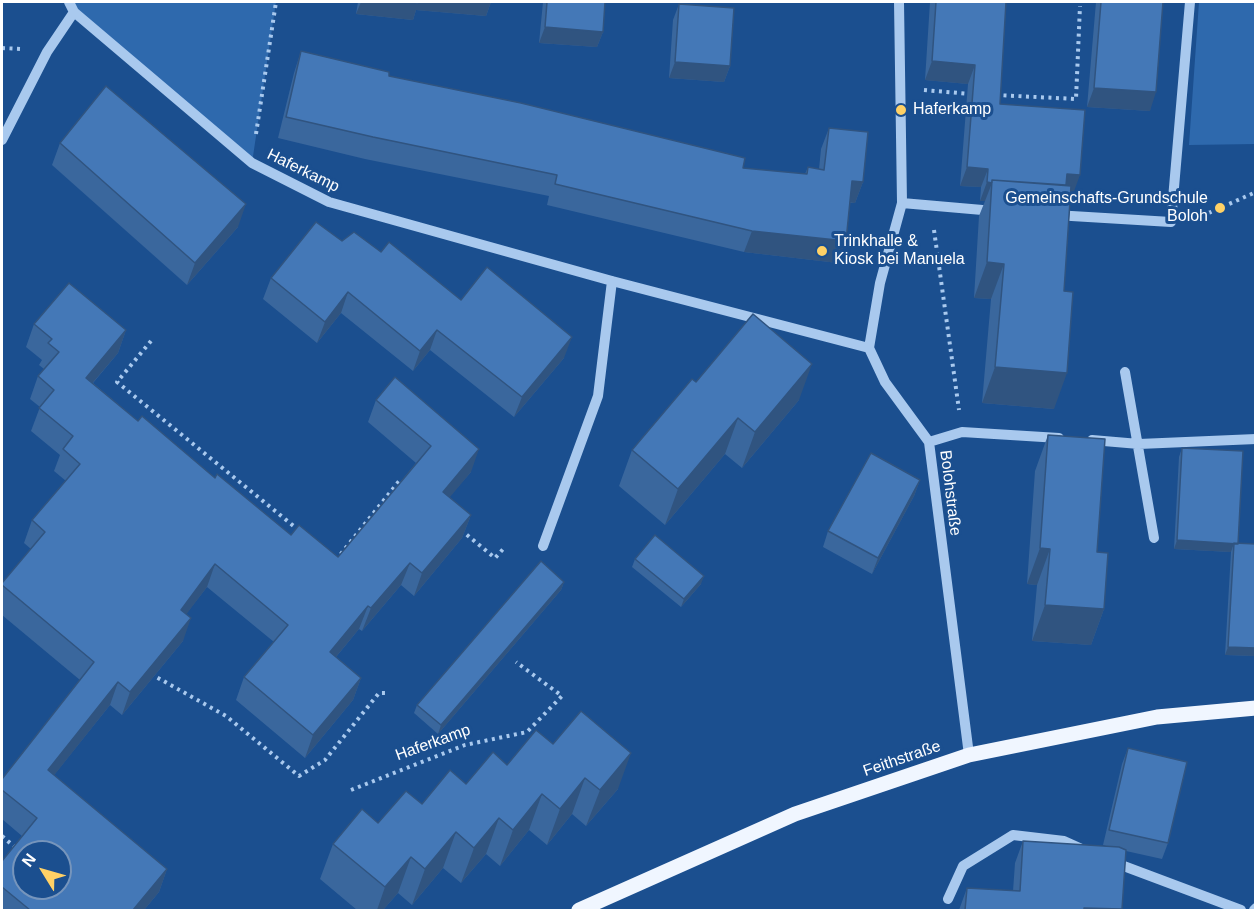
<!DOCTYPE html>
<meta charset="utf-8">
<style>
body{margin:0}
#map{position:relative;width:1257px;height:912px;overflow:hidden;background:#1b4f8f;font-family:Helvetica,sans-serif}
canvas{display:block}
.frame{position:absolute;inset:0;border:3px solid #fff;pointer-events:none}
.north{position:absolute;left:12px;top:840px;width:60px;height:60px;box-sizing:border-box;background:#1b4f8f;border:2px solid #7695bc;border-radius:50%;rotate:307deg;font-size:16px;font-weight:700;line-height:24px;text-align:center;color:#fff}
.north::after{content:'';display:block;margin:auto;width:21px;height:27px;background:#ffd166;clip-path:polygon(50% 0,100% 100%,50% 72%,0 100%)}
</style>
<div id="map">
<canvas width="1257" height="912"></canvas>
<div class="frame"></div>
<div class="north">N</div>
</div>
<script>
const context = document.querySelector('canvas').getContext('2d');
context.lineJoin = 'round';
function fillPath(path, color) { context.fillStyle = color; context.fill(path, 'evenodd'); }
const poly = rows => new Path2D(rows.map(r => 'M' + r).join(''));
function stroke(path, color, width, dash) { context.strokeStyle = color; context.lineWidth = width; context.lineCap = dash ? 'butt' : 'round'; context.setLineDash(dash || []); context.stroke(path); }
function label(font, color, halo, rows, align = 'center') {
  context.font = font + ' Helvetica,sans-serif'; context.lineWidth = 6; context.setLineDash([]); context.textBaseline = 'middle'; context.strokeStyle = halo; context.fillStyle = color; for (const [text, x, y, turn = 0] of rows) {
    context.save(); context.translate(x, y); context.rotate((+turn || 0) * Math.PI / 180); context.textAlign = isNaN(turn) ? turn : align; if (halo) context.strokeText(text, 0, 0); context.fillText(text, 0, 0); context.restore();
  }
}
const green = poly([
 [69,2,276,2,252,163],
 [1199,2,1255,2,1255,144,1189,145]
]);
const path = poly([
 [2,48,22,49],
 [924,90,970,94],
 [996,95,1076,99,1080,6],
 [256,134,276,2],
 [1195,219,1256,192],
 [934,230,959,410],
 [151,341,117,382,301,532],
 [461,530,495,558,505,547],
 [336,560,400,480,404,483],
 [151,674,226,716,299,776,325,760,379,693,388,693],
 [465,731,465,745],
 [351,790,465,745,527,732,562,696,516,662],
 [2,836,24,855]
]);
const minor = poly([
 [69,2,74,12,252,163,329,202,612,281,869,348],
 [899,2,902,203,880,283,869,348,885,382,929,442,969,755],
 [2,140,47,52,74,12],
 [902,203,994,211],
 [1055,215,1171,222,1190,2],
 [1125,372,1154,538],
 [1092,440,1139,444,1256,439],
 [929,442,962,432,1059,438],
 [543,546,598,396,612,281],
 [1113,862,1241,910],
 [948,899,963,866,1013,835,1064,841,1084,850],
 [1254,910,1256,908]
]);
const major = poly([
 [579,910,795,814,969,755,1157,717,1256,708]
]);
const wall = poly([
 [358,2,491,2,486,16,416,10,413,20,356,14],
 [543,2,605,2,603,32,597,47,539,43],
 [930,2,1006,2,1000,104,1073,194,1071,194,1054,409,982,403,991,299,974,298,979,216,985,201,980,201,981,187,960,186,968,84,925,80],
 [1096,2,1163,2,1150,111,1087,107],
 [679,4,730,66,724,82,669,78,673,20],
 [301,51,389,76,743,168,805,174,808,167,819,169,821,149,829,128,863,182,855,203,850,203,846,241,838,263,744,252,547,205,549,196,365,159,278,138,294,73],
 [60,143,238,227,187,285,52,165],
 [342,241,381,252,461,300,564,358,514,417,430,350,413,371,341,313,317,343,263,299,271,278],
 [34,324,126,330,118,353,93,383,138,421,291,535,338,557,416,463,368,422,376,400,471,472,449,497,471,515,462,538,414,596,401,585,362,631,359,629,336,657,361,678,353,700,305,758,236,700,244,677,274,642,207,587,186,614,183,641,122,715,110,705,54,775,167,869,159,892,144,910,2,910,2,861,22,836,2,819,2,779,80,680,2,615,2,583,31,549,24,543,32,520,66,481,54,471,60,455,31,431,40,407,30,399,38,376,44,369,39,365,42,360,26,347],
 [696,382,799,400,742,468,725,454,665,525,619,486,632,450],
 [1048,435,1097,552,1104,609,1091,645,1032,641,1037,585,1027,584,1035,471],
 [1182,448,1238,544,1256,544,1256,656,1225,655,1231,552,1174,549,1179,457],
 [920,480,914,496,872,574,823,547,828,531],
 [635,559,701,584,681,607,632,567],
 [564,582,561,590,438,734,414,713,417,705],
 [553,744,618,789,586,826,572,814,547,845,529,830,500,866,486,854,461,883,443,868,412,905,398,893,383,910,357,910,320,879,333,844],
 [1128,748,1168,843,1162,859,1126,851,1122,910,959,910,967,888,1013,891,1015,863,1023,841,1109,847,1103,845,1122,764]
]);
const shadedWall = poly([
 [361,2,491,2,486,16,416,10,413,20,356,14],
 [545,27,603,32,597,47,539,43],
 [932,61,975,65,968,84,925,80],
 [675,62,730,66,724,82,669,78],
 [1094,88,1156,92,1150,111,1087,107],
 [967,167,988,169,981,187,960,186],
 [1067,174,1080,175,1073,194,1064,193],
 [852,181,863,182,855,203,845,202],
 [987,182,992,183,985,201,980,201],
 [246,204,238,227,187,285,195,263],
 [752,231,846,241,838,263,744,252],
 [987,262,1004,264,991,299,974,298],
 [348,292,341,313,317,343,325,322],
 [126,330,118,353,78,400,86,378],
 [437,330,430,350,413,371,420,351],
 [572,337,564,358,514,417,522,397],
 [812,364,799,400,742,468,755,432],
 [995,367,1067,373,1054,409,982,403],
 [738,418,725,454,665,525,678,489],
 [479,449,471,472,435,515,443,492],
 [920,480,914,496,872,574,878,558],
 [471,515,462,538,414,596,422,573],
 [1177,540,1238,544,1234,543,1231,552,1174,549],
 [1040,548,1050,549,1037,585,1027,584],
 [410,563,401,585,362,631,371,608],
 [215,564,207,587,173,632,181,610],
 [704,576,701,584,681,607,684,599],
 [564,582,561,590,438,734,441,725],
 [1045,605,1104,609,1091,645,1032,641],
 [368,606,359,629,321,675,330,652],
 [191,618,183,641,122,715,130,692],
 [1228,647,1256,648,1256,656,1225,655],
 [361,678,353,700,305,758,313,735],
 [118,682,110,705,40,793,48,770],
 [631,753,618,789,586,826,600,790],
 [585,778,572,814,547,845,560,809],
 [542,794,529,830,500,866,513,830],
 [499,818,486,854,461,883,474,848],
 [456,832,443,868,412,905,425,869],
 [411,857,398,893,383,910,377,910,385,887],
 [167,869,159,892,144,910,133,910],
 [1084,908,1122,909,1122,910,1083,910]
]);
const building = poly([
 [394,2,419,2,418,4,394,2],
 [547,2,605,2,603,32,545,27,547,2],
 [936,2,1006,2,1000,104,1085,110,1080,175,1067,174,1066,185,992,180,992,183,987,182,988,169,967,167,975,65,932,61,936,2],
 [1101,2,1163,2,1156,92,1094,88,1101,2],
 [679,4,734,8,730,66,675,62,679,4],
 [301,51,389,72,389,76,521,103,745,158,743,168,807,174,808,167,824,170,829,128,868,132,863,182,852,181,846,241,752,231,555,184,557,175,373,137,286,117,301,51],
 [106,86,246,204,195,263,60,143,106,86],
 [992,180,1071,186,1064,291,1073,292,1067,373,995,367,1004,264,987,262,992,180],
 [316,222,342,241,354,232,381,252,389,242,461,300,487,267,572,337,522,397,437,330,420,351,348,292,325,322,271,278,316,222],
 [69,283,126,330,86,378,138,421,142,416,215,478,217,474,291,535,299,525,338,557,431,446,376,400,395,377,479,449,443,492,471,515,422,573,410,563,371,608,368,606,330,652,361,678,313,735,244,677,288,625,215,564,181,610,191,618,130,692,118,682,48,770,167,869,133,910,30,910,2,887,2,861,37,818,2,790,2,779,94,662,2,585,2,583,45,532,32,520,80,464,63,449,73,436,39,408,54,390,38,376,59,352,48,343,52,339,34,324,69,283],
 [24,852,60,852,60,888,24,888,24,852],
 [753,314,812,364,755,432,738,418,678,489,632,450,692,379,696,382,753,314],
 [1048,435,1105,439,1097,552,1108,553,1104,609,1045,605,1050,549,1040,548,1048,435],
 [1182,448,1243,451,1238,544,1177,540,1182,448],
 [871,453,920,480,878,558,828,531,871,453],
 [655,535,704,576,684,599,635,559,655,535],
 [1234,543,1256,544,1256,648,1228,647,1234,543],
 [541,561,564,582,441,725,417,705,541,561],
 [581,711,631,753,600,790,585,778,560,809,542,794,513,830,499,818,474,848,456,832,425,869,411,857,385,887,333,844,362,809,378,823,406,791,422,804,450,770,466,784,493,752,507,765,536,730,553,744,581,711],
 [1128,748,1187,762,1168,843,1109,830,1128,748],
 [1023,841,1119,847,1126,850,1122,909,1084,908,1084,910,965,910,967,888,1020,891,1023,841]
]);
const markers = [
 [901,110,6,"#ffd166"],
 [1220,208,6,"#ffd166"],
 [822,251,6,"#ffd166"]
];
const poiNames = [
 ["Haferkamp",913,110],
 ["Gemeinschafts-Grundschule",1208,199,"right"],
 ["Boloh",1208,217,"right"],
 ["Trinkhalle &",834,242],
 ["Kiosk bei Manuela",834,260]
];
const streetNames = [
 ["Haferkamp",303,171,26],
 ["Bolohstraße",950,493,83],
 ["Haferkamp",433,743,-20],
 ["Feithstraße",902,759,-19]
];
fillPath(green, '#2e69ad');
stroke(path, '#a9c9ee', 4, [3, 4.5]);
stroke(minor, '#a9c9ee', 10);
stroke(major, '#f0f6ff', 15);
fillPath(wall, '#3a679d');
fillPath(shadedWall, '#305480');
fillPath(building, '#4478b7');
stroke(building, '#305480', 1.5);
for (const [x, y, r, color] of markers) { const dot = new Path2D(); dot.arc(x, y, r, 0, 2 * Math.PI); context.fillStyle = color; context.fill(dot); stroke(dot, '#1b4f8f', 2); }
label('16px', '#fff', '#1b4f8f', poiNames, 'left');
label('16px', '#fff', '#1b4f8f', streetNames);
</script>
